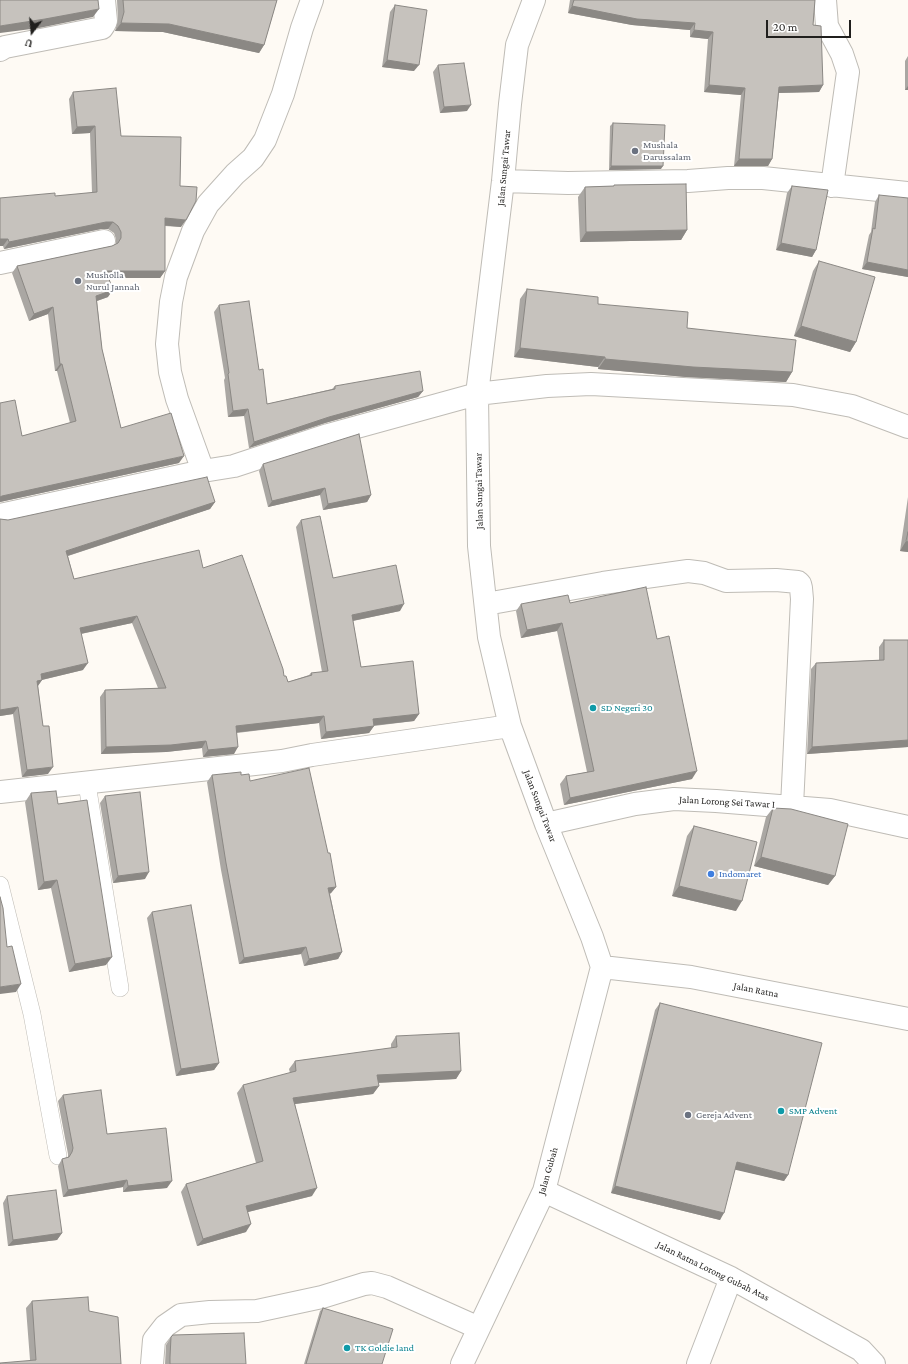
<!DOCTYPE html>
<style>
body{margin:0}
#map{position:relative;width:908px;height:1364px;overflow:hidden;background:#fefaf4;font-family:"Crimson Pro",serif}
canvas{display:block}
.north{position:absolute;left:12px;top:12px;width:40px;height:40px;-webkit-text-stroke:3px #fff;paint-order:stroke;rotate:196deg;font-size:11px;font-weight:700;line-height:16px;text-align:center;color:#201f1d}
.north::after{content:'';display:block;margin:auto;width:14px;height:18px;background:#201f1d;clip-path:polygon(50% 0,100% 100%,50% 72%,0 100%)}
.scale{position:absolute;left:766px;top:20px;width:85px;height:18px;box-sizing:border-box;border:2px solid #201f1d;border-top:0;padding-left:5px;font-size:12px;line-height:14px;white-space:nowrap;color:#201f1d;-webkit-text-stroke:3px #fff;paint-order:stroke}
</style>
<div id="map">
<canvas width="908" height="1364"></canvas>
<div class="north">U</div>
<div class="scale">20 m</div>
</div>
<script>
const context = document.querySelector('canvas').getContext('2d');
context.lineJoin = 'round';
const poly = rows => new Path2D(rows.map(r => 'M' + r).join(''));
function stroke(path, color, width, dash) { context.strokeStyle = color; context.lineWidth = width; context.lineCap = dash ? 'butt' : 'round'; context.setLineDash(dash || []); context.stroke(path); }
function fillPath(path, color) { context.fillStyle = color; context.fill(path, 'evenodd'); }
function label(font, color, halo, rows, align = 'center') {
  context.font = font + ' "Crimson Pro",serif'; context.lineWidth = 4; context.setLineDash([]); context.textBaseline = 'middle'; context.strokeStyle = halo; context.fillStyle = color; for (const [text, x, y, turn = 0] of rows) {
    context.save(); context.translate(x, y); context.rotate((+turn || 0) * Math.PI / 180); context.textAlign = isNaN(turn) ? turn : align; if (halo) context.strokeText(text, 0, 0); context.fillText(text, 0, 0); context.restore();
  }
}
const service = poly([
 [87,784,120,988],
 [0,885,32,1014,58,1156]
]);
const minor = poly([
 [534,0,517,45,510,104,503,181,477,394,479,546,489,637,510,726,546,824,592,937,602,967],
 [825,0,827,26,842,54,848,72,832,186],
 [0,50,5,47,102,28,104,25,106,21,104,0],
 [503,181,568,183,688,181,728,178,763,178,908,193],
 [0,263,104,241],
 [203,471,177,399,170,372,167,344,171,302,176,277,193,231,208,204,235,174,253,158,265,140,283,94,302,28,312,0],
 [0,515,203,471,234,466,328,435,477,394,547,386,591,384,793,395,852,406,908,427],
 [486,604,603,583,688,571,704,573,726,581,776,580,798,582,800,584,801,588,802,599,792,806],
 [0,792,282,761,312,755,510,726],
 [546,824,635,804,674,799,716,801,830,810,908,827],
 [602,967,691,977,908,1019],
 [544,1191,731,1278,861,1350,874,1364],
 [152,1364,154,1340,165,1326,181,1315,210,1312,257,1311,322,1297,364,1284,372,1283,387,1287,479,1328],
 [462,1364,544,1191,602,967],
 [698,1364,731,1278]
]);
const wall = poly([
 [117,0,277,0,264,45,259,53,163,32,115,31,118,20],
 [570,0,815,0,813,25,823,85,819,92,779,93,772,159,768,166,734,166,741,95,704,92,708,39,690,37,690,30,632,25,568,13],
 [395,5,414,71,382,67,390,12],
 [908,56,908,90,905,90,905,61],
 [438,65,467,111,440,113,433,72],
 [73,92,121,136,180,186,181,227,165,226,165,271,160,278,108,278,108,297,97,301,102,349,121,428,179,463,0,502,0,403,22,436,70,423,57,371,55,371,48,314,29,321,12,273,17,266,112,246,116,244,116,239,114,233,108,229,101,229,4,249,3,246,0,198,55,196,92,193,90,133,72,134,69,99],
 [613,123,661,169,609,170,610,126],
 [614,185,687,230,681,240,580,242,578,197,585,187,614,186],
 [792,186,816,250,812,257,776,250,787,193],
 [879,195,908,277,862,269,869,235,871,232,875,202],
 [819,261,856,342,850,352,794,336,813,271],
 [527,289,598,304,687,328,792,372,786,382,686,377,598,369,598,367,514,357,520,299],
 [219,305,259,370,267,404,332,389,335,386,423,391,418,397,325,423,249,448,244,416,228,417,224,380,225,378,214,312],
 [263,464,371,495,367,502,323,510,320,495,268,507,259,471],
 [908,497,908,552,900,551],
 [215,502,210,509,68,556,74,579,203,568,288,682,309,675,311,673,322,672,296,527,301,520,333,578,400,611,353,621,361,667,419,714,414,721,374,726,369,733,321,739,319,723,237,733,234,754,203,757,202,748,166,752,101,754,100,697,105,690,158,688,132,623,81,634,83,670,42,680,38,686,48,774,22,777,13,714,0,716,0,519,8,520],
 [570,603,657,639,692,779,564,805,560,784,566,776,587,772,557,631,521,638,516,611,521,604],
 [884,640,908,640,908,747,807,754,811,669,816,663,879,660,879,647],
 [212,775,241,775,250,781,328,853,336,887,331,893,330,894,342,952,338,959,304,966,301,954,239,964,221,870,207,782],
 [31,793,58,804,106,965,69,972,51,888,38,890,25,802],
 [105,796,145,879,113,883,100,803],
 [773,808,835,876,828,885,754,866,766,817],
 [694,826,736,911,672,896,687,836],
 [152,912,219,1063,214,1070,176,1076,147,918],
 [660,1003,788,1175,784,1181,735,1169,720,1220,611,1193,655,1010],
 [396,1036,461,1071,456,1079,378,1083,379,1086,373,1094,295,1104,312,1196,248,1212,246,1232,197,1246,181,1192,186,1184,256,1163,237,1093,243,1085,290,1073,289,1069,295,1061,391,1048,391,1044],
 [63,1095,107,1134,167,1188,123,1192,123,1187,63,1197,58,1166,62,1159,68,1157,68,1154,58,1101],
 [7,1196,62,1233,57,1240,8,1246,3,1203],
 [32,1301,89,1311,121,1364,30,1360,26,1308],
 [323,1308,382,1364,304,1364,320,1311],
 [171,1337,246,1364,165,1364,166,1345]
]);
const shadedWall = poly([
 [572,6,695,23,690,30,632,25,568,13],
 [99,9,93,17,39,28,0,33,0,26],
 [121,23,169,24,264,45,259,53,163,32,115,31],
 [694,30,713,32,708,39,690,37],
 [387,60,419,65,414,71,382,67],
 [709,85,745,88,741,95,704,92],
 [823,85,819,92,775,93,779,87],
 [908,86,908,90,905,90],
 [471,105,467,111,440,113,444,107],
 [95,126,90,133,72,134,77,127],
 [739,159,772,159,768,166,734,166],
 [611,166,663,166,661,169,609,170],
 [165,218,186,220,181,227,160,225],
 [106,222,113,222,108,229,101,229,4,249,9,242],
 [687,230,681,240,580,242,586,232],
 [0,239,8,239,3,246,0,246],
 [781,243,816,250,812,257,776,250],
 [867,262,908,270,908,277,862,269],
 [106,271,165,271,160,278,101,278],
 [113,290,108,297,91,303,96,296],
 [53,307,48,314,29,321,34,314],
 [801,326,856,342,850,352,794,336],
 [520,348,605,357,598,367,514,357],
 [605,359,792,372,786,382,686,377,598,369],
 [60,364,62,364,57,371,55,371],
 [423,391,418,397,325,423,249,448,254,442,329,417],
 [248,409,244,416,228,417,233,411],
 [184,456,179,463,0,502,0,497,2,496],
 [325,488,320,495,268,507,272,501],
 [371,495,367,502,323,510,328,504],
 [215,502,210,509,61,558,66,551],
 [906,541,908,542,908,552,900,551],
 [404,604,400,611,347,622,352,615],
 [137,616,132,623,75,635,80,628],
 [562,623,557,631,521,638,527,630],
 [88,663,83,670,37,681,42,680,37,687,32,688,41,674],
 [18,707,13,714,0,716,0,710],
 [419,714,414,721,368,726,373,719],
 [324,716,319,723,232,733,236,726],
 [374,726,369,733,321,739,326,732],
 [908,740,908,747,807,754,812,747],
 [206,741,202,748,166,752,101,754,106,747],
 [238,747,234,754,203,757,208,750],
 [53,767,48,774,22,777,27,770],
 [697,771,692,779,564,805,570,798],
 [761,857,835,876,828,885,754,866],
 [149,872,145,879,113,883,118,876],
 [57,880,51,888,38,890,44,882],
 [679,886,742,901,736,911,672,896],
 [336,887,331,893,324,895,328,888],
 [306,947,301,954,239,964,244,958],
 [342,952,338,959,304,966,309,959],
 [112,957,106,965,69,972,75,964],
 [21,984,16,992,0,994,0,987],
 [219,1063,214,1070,176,1076,181,1069],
 [461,1071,456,1079,372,1083,377,1075],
 [379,1086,373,1094,287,1105,293,1098],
 [737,1162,788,1175,784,1181,732,1169],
 [127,1180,123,1187,63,1197,68,1190],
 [172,1181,167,1188,123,1192,128,1186],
 [615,1186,724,1213,720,1220,611,1193],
 [317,1188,312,1196,240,1214,246,1206],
 [251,1224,246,1232,197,1246,203,1239],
 [62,1233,57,1240,8,1246,13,1240]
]);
const building = poly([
 [0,0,98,0,99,9,45,19,0,26,0,0],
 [123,0,277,0,264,45,169,24,121,23,124,12,123,0],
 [574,0,815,0,813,25,821,26,823,85,779,87,772,159,739,159,745,88,709,85,713,32,694,30,695,23,637,19,572,6,574,0],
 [395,5,427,10,419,65,387,60,395,5],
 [464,63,471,105,444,107,438,65,464,63],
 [116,88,121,136,181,137,180,186,197,187,196,201,186,220,165,218,165,271,106,271,113,290,96,296,102,349,121,428,171,413,184,456,2,496,0,497,0,403,15,400,22,436,76,421,62,364,60,364,53,307,34,314,17,266,112,246,118,243,121,238,121,232,118,226,113,222,106,222,9,242,8,239,0,239,0,198,55,193,55,196,97,192,95,126,77,127,73,92,116,88],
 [613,123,665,125,663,166,611,166,613,123],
 [686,184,687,230,586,232,585,187,614,186,614,185,686,184],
 [792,186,828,190,816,250,781,243,792,186],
 [879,195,908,198,908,270,867,262,873,228,875,229,879,195],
 [819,261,875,277,856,342,801,326,819,261],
 [527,289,598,297,598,304,688,312,687,328,796,340,792,372,693,367,605,359,605,357,520,348,527,289],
 [249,301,259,370,263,369,267,404,335,389,335,386,420,371,423,391,329,417,254,442,248,409,233,411,228,374,229,373,219,305,249,301],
 [359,434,371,495,328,504,325,488,272,501,263,464,359,434],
 [207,477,215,502,66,551,74,579,199,550,203,568,242,555,283,669,284,676,286,676,288,682,312,675,311,673,328,671,301,520,320,516,333,578,396,565,404,604,352,615,361,667,413,661,419,714,373,719,374,726,326,732,324,716,236,726,238,747,208,750,206,741,171,745,106,747,105,690,166,688,137,616,80,628,88,663,41,674,42,680,37,681,43,726,49,726,53,767,27,770,18,707,0,710,0,519,8,520,207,477],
 [908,532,908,542,906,541,908,532],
 [646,587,657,639,669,636,697,771,570,798,566,776,594,771,562,623,527,630,521,604,568,595,570,603,646,587],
 [884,640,908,640,908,740,812,747,816,663,884,660,884,640],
 [309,768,328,853,330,853,336,887,328,888,342,952,309,959,306,947,244,958,226,863,212,775,241,772,241,775,249,774,250,781,309,768],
 [56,791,58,804,87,800,112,957,75,964,57,880,44,882,31,793,56,791],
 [140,792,149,872,118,876,105,796,140,792],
 [773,808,791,809,848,824,835,876,761,857,773,808],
 [694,826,757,842,742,901,679,886,694,826],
 [0,897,3,908,7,947,12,946,21,984,0,987,0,897],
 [191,905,219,1063,181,1069,152,912,191,905],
 [660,1003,822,1043,788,1175,737,1162,724,1213,615,1186,660,1003],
 [459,1033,461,1071,377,1075,379,1086,293,1098,317,1188,246,1206,251,1224,203,1239,186,1184,263,1161,243,1085,296,1071,295,1061,397,1047,396,1036,459,1033],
 [101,1090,107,1134,166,1128,172,1181,128,1186,127,1180,68,1190,62,1159,69,1157,72,1152,73,1148,63,1095,101,1090],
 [56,1190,62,1233,13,1240,7,1196,56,1190],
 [88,1297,89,1311,118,1317,121,1364,0,1364,0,1363,36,1360,32,1301,88,1297],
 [323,1308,393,1329,382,1364,306,1364,323,1308],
 [244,1333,246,1364,170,1364,170,1357,171,1337,173,1335,244,1333]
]);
const markers = [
 [635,151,4,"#6b7280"],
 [78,281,4,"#6b7280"],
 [593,708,4,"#0f9aa8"],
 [711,874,4,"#3f7fe0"],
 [781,1111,4,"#0f9aa8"],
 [688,1115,4,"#6b7280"],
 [347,1348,4,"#0f9aa8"]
];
const worshipNames = [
 ["Mushala",643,145],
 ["Darussalam",643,157],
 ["Musholla",86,275],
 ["Nurul Jannah",86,287],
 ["Gereja Advent",696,1115]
];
const streetNames = [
 ["Jalan Sungai Tawar",504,168,-85],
 ["Jalan Sungai Tawar",479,491,-91],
 ["Jalan Lorong Sei Tawar I",727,802,3],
 ["Jalan Sungai Tawar",540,806,69],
 ["Jalan Ratna",756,990,11],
 ["Jalan Gubah",548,1171,-74],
 ["Jalan Ratna Lorong Gubah Atas",713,1271,26]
];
const cultureNames = [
 ["SD Negeri 30",601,708],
 ["SMP Advent",789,1111],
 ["TK Goldie land",355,1348]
];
const shopNames = [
 ["Indomaret",719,874]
];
stroke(service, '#bfbcb6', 18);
stroke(minor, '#bfbcb6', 24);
stroke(service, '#fff', 17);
stroke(minor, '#fff', 22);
fillPath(wall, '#aaa7a3');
fillPath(shadedWall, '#8b8884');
fillPath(building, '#c6c2bd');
stroke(building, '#8b8884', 1);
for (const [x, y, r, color] of markers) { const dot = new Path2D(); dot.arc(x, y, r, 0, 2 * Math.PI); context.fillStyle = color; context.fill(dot); stroke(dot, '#fff', 1.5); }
label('10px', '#5b616d', '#fff', worshipNames, 'left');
label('10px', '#201f1d', '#fff', streetNames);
label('10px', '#0d838f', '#fff', cultureNames, 'left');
label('10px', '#366cbe', '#fff', shopNames, 'left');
</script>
